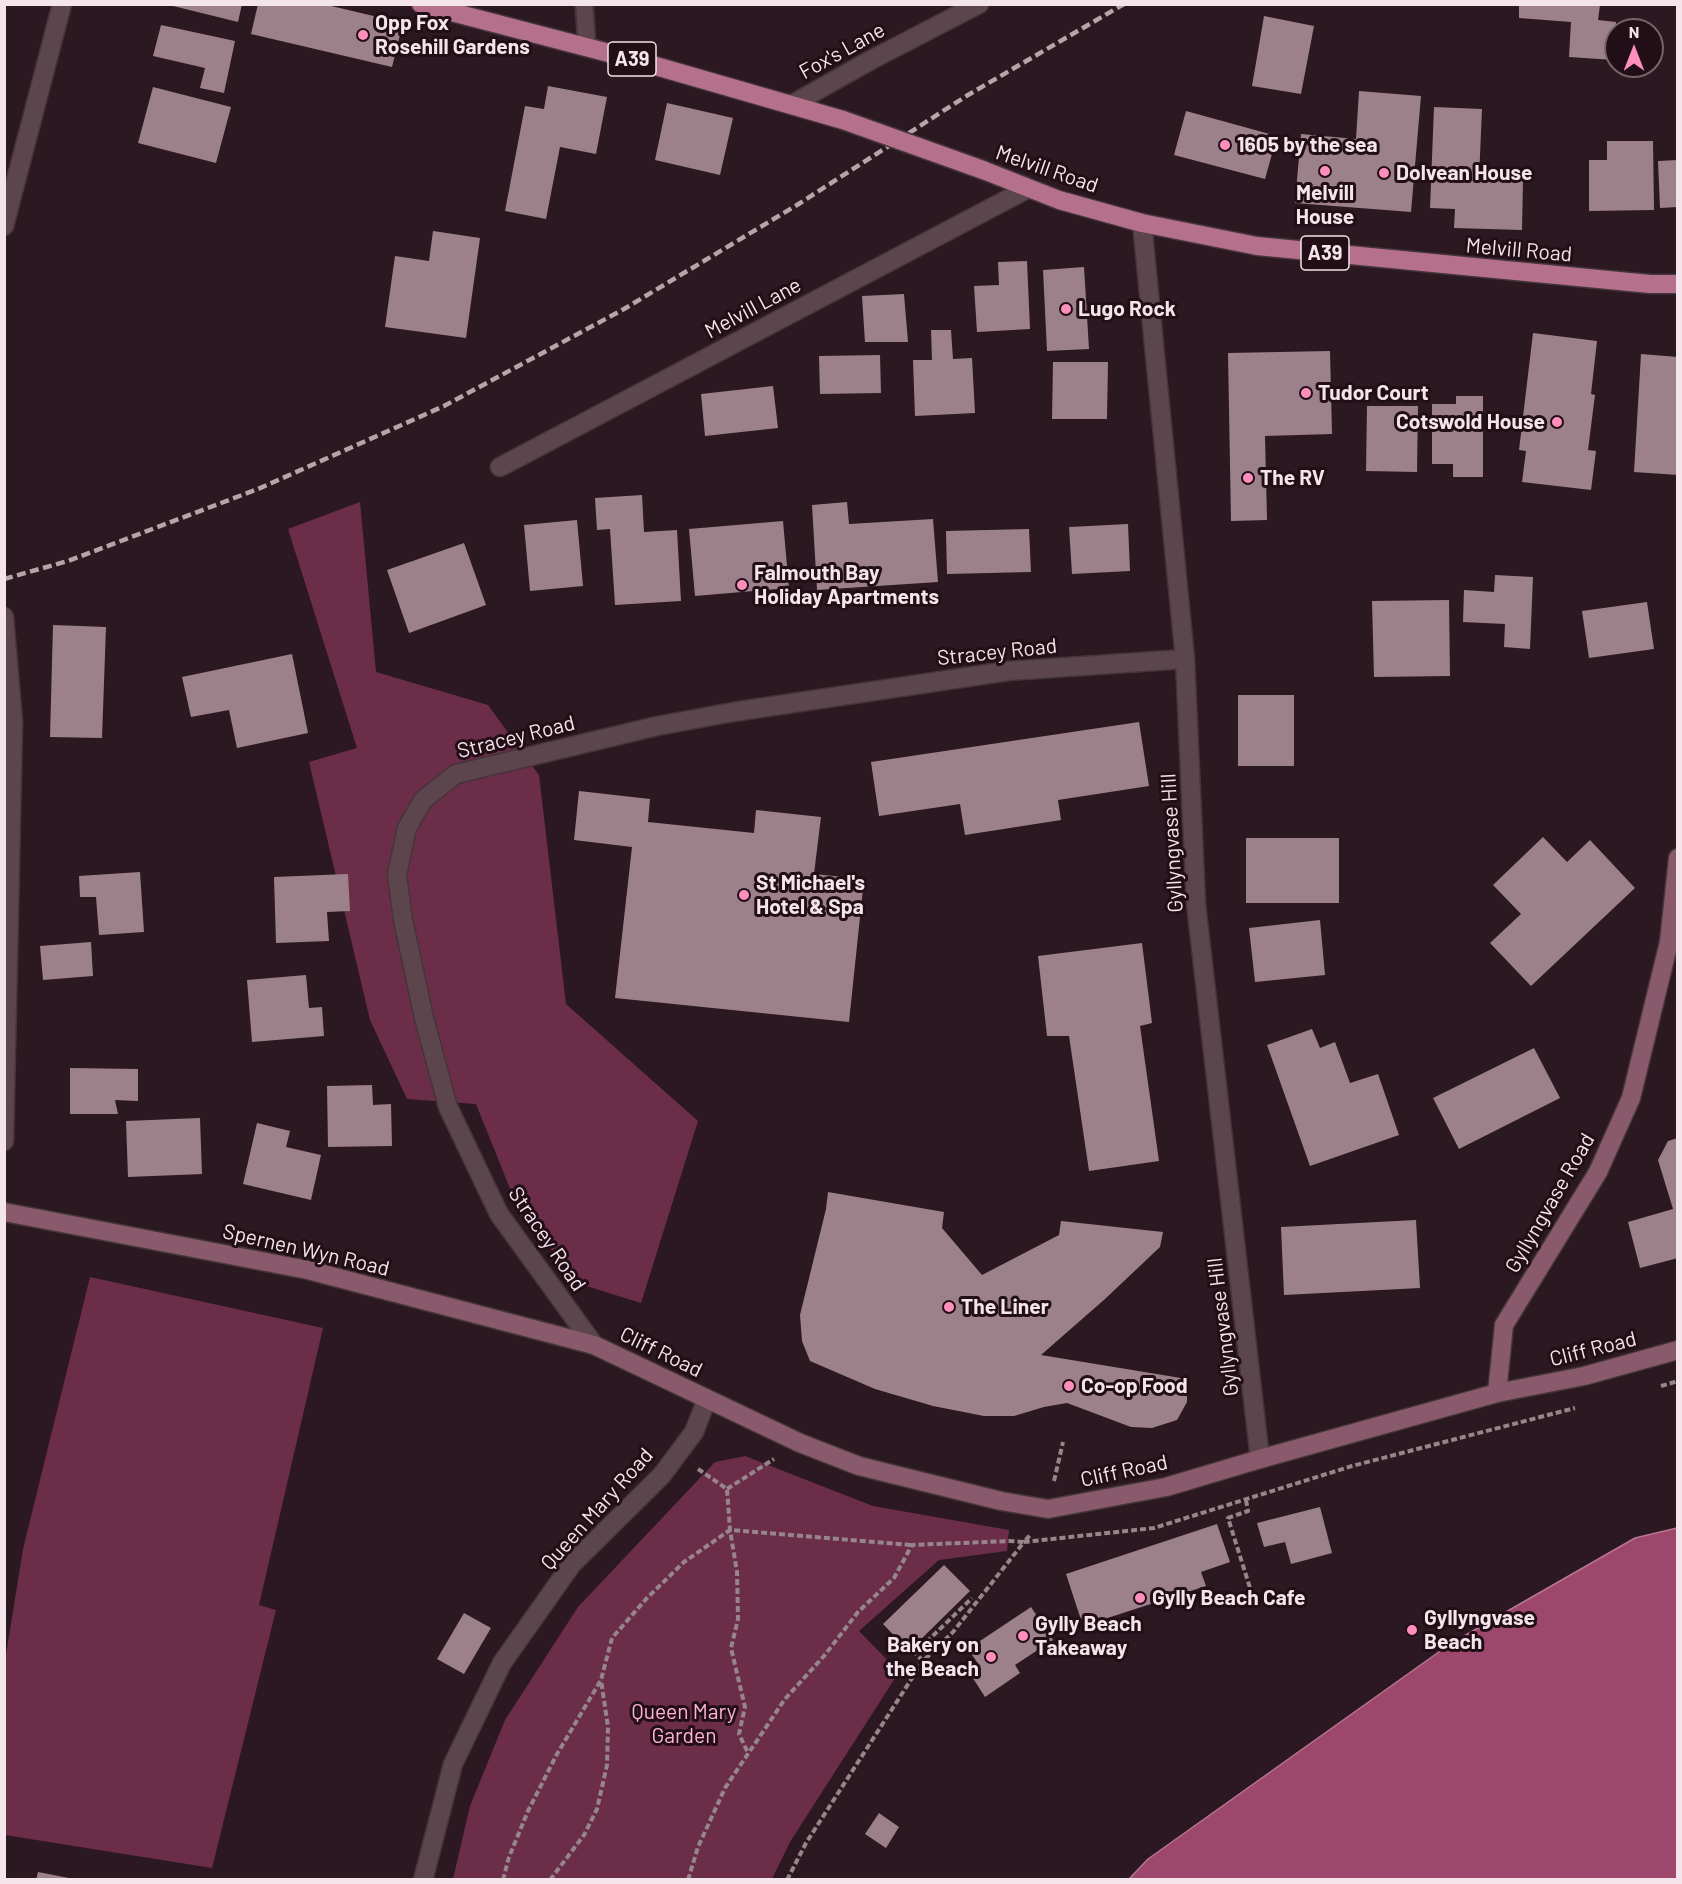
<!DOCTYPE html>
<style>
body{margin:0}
#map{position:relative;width:1682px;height:1884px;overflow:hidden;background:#2c1820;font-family:Barlow,sans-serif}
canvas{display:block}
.frame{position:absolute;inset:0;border:6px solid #f4e5ea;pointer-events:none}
.north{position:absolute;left:1604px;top:18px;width:60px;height:60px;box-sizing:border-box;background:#220e16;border:2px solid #76646b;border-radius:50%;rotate:0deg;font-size:16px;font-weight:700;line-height:24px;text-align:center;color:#f4e5ea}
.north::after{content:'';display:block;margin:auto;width:21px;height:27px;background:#fe8ebc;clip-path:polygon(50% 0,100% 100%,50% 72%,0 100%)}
</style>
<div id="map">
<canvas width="1682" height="1884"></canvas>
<div class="frame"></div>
<div class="north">N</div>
</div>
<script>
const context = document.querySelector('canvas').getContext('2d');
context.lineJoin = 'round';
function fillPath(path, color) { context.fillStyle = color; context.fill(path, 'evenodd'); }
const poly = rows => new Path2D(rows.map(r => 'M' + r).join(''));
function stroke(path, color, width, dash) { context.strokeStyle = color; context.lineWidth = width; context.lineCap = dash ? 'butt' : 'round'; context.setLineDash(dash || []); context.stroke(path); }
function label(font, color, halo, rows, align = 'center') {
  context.font = font + ' Barlow,sans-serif'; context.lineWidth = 6; context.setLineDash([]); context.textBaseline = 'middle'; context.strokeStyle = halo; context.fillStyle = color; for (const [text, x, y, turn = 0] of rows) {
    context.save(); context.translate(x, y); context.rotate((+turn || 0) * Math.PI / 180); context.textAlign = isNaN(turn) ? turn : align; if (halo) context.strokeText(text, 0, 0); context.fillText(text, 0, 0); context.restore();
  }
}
const green = poly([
 [360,502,376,672,488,705,539,775,566,1004,698,1121,641,1303,583,1285,521,1216,476,1104,407,1099,370,1020,309,762,357,748,288,529],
 [90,1277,323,1328,259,1605,276,1610,212,1868,5,1835,5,1661,23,1549],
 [745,1456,873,1506,1009,1530,1007,1551,939,1560,859,1631,899,1672,790,1842,772,1879,453,1879,470,1806,505,1720,578,1607,715,1462]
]);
const water = poly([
 [1677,1528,1677,1879,1129,1879,1148,1859,1450,1644,1635,1538,1677,1528]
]);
const building = poly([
 [165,4,242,4,238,22],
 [258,4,323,4,403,23,392,67,251,34],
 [1519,5,1600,5,1598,20,1616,22,1614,60,1569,57,1571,22,1519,18],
 [1264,16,1314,26,1301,94,1252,86],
 [161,25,235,41,224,93,200,88,205,68,153,56],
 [548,86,607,97,596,154,560,147,546,219,505,211,525,106,544,109],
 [153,87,231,107,216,163,138,143],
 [1359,91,1421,96,1411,212,1295,203,1301,134,1356,139],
 [667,103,733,118,720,175,655,160],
 [1434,107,1482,109,1479,179,1523,181,1522,230,1454,228,1455,209,1430,208],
 [1186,111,1277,136,1265,179,1174,155],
 [1607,141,1653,141,1654,210,1589,211,1589,160,1607,160],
 [1678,160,1678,207,1660,208,1658,161],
 [433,231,480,238,466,338,385,327,395,256,429,261],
 [1027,261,1030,329,977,332,974,286,999,285,998,262],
 [1084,267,1089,349,1047,351,1043,270],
 [904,294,908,342,865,342,862,296],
 [931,330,951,330,953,359,972,358,975,413,915,416,913,360,932,360],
 [1533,333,1597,341,1591,394,1595,395,1588,450,1596,451,1591,490,1522,482,1526,451,1519,450],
 [1330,351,1332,434,1265,436,1267,520,1231,521,1228,353],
 [1641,354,1678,357,1678,475,1634,472],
 [880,355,881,393,820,394,819,356],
 [1053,362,1108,362,1107,419,1052,419],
 [773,386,778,428,705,436,701,394],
 [1456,396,1483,396,1483,477,1453,477,1453,464,1432,464,1432,404,1456,404],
 [1367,406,1418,406,1417,472,1366,471],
 [642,495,644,532,677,530,681,601,615,605,610,529,597,530,595,498],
 [847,502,849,524,933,519,938,582,817,590,812,505],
 [577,520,583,586,530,591,524,525],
 [783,521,789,588,695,596,689,529],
 [1128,524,1130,571,1072,574,1069,527],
 [1029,529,1031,572,947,574,946,531],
 [464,543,486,605,409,633,387,570],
 [1495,575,1533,577,1530,649,1504,647,1505,624,1463,622,1464,590,1494,592],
 [1449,600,1450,676,1374,677,1372,601],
 [1647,602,1654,649,1589,658,1582,611],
 [53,625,106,627,102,738,50,737],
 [292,654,308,733,237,748,229,710,191,717,182,677],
 [1238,695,1294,695,1294,766,1238,766],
 [1139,722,1149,786,1058,800,1061,820,965,835,960,804,879,816,871,762],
 [579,791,650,799,648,822,754,833,756,810,821,817,814,874,864,879,849,1022,615,998,632,847,574,840],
 [1543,837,1567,862,1590,840,1635,888,1531,986,1490,943,1521,914,1493,885],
 [1246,838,1339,838,1339,903,1246,903],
 [140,872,144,932,99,935,96,897,80,897,79,876],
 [348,874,350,911,327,912,329,941,276,943,274,877],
 [1320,920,1325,975,1255,982,1249,928],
 [91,942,93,976,43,980,40,946],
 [1142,943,1152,1023,1140,1026,1159,1161,1089,1171,1069,1036,1047,1036,1038,956],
 [306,975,309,1008,322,1007,324,1036,252,1042,247,980],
 [1312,1029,1320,1048,1335,1042,1350,1083,1378,1074,1399,1135,1310,1166,1267,1045],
 [1534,1048,1560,1098,1459,1149,1433,1098],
 [70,1068,138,1069,138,1101,115,1100,118,1114,70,1114],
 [372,1085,373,1105,391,1104,392,1146,328,1147,327,1086],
 [200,1118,202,1174,128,1177,126,1121],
 [257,1123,290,1131,286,1147,321,1155,311,1200,243,1184],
 [1678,1138,1678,1258,1640,1268,1628,1222,1673,1209,1658,1160,1668,1141],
 [828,1192,944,1212,942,1228,982,1275,1059,1235,1061,1221,1163,1232,1160,1247,1105,1299,1041,1355,1187,1379,1187,1402,1177,1420,1152,1428,1131,1427,1067,1403,1044,1407,1014,1416,984,1416,933,1406,875,1389,810,1361,802,1341,800,1315,826,1209],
 [1416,1220,1420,1288,1284,1295,1281,1227],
 [1320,1507,1332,1553,1291,1564,1285,1542,1264,1547,1257,1523],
 [1217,1524,1230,1562,1201,1572,1206,1586,1083,1626,1066,1574],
 [944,1565,970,1591,909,1651,883,1624],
 [1031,1607,1053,1640,1015,1665,1020,1673,985,1697,969,1672,979,1665,968,1649],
 [464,1613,491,1628,464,1674,437,1659],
 [879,1813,899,1827,886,1848,865,1834],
 [38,1872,69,1878,69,1880,36,1880]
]);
const path = poly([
 [1661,1386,1678,1381],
 [698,1469,727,1489,730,1530,737,1572,738,1619,731,1648,745,1707,739,1734,748,1753],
 [1054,1481,1063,1442],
 [727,1489,774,1459],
 [1246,1500,1248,1511,1228,1518,1251,1591],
 [923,1661,915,1653,972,1598],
 [503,1880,509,1857,528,1811,557,1754,601,1680,612,1638,647,1598,684,1562,730,1530,912,1545],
 [550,1880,584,1835,597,1809,607,1765,608,1727,601,1680],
 [688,1880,698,1847,725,1788,785,1699,824,1656,858,1612,894,1578,912,1545,1009,1541,1024,1542,1031,1534],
 [787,1880,806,1843,923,1661,953,1632,1024,1542,1154,1528,1352,1466,1575,1408]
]);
const lane = poly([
 [584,4,587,47]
]);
const street = poly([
 [791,105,871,60,979,4],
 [1142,223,1185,659,1196,904,1260,1459],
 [4,226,62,4],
 [500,467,1027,189],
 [4,617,13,722,4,1141],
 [594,1345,499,1214,448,1107,424,1018,403,920,397,874,407,828,423,800,456,774,657,726,733,712,1008,671,1185,659],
 [423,1880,453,1764,502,1663,572,1564,662,1475,694,1432,707,1399]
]);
const secondary = poly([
 [4,1212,308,1270,594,1345,800,1443,859,1466,1001,1501,1048,1509,1166,1487,1260,1459,1497,1393,1584,1376,1678,1350],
 [1497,1393,1504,1325,1598,1172,1631,1098,1669,942,1678,858]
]);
const primary = poly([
 [421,4,628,58,843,120],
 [983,170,1059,200,1142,223,1257,246,1650,284,1678,284]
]);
const rail = poly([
 [4,579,68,561,258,489,444,406,624,309,797,205,968,95,1124,4]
]);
const primaryBridge = poly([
 [843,120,983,170]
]);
const markers = [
 [363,35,6,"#fe8ebc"],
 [1225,145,6,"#fe8ebc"],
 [1325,171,6,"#fe8ebc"],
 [1384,173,6,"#fe8ebc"],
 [1066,309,6,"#fe8ebc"],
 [1306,393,6,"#fe8ebc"],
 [1557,422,6,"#fe8ebc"],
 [1248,478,6,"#fe8ebc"],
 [742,585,6,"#fe8ebc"],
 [744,895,6,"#fe8ebc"],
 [949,1307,6,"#fe8ebc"],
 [1069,1386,6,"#fe8ebc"],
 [1140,1598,6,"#fe8ebc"],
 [1412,1630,6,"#fe8ebc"],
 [1023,1636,6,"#fe8ebc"],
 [991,1657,6,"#fe8ebc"]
];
const shields = [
 [632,59,48],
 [1325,253,48]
];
const shieldNames = [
 ["A39",632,59],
 ["A39",1325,253]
];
const poiNames = [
 ["Opp Fox",375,23],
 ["Rosehill Gardens",375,47],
 ["1605 by the sea",1237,145],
 ["Dolvean House",1396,173],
 ["Melvill",1325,193,"center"],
 ["House",1325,217,"center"],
 ["Lugo Rock",1078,309],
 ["Tudor Court",1318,393],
 ["Cotswold House",1545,422,"right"],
 ["The RV",1260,478],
 ["Falmouth Bay",754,573],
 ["Holiday Apartments",754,597],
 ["St Michael's",756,883],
 ["Hotel & Spa",756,907],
 ["The Liner",961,1307],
 ["Co-op Food",1081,1386],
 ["Gylly Beach Cafe",1152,1598],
 ["Gyllyngvase",1424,1618],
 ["Beach",1424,1642],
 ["Gylly Beach",1035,1624],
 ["Takeaway",1035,1648],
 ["Bakery on",979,1645,"right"],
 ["the Beach",979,1669,"right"]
];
const streetNames = [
 ["Fox's Lane",842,51,-29],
 ["Melvill Road",1047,169,19],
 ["Melvill Road",1519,250,5],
 ["Melvill Lane",753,308,-28],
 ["Stracey Road",997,652,-6],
 ["Stracey Road",516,737,-14],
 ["Gyllyngvase Hill",1172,843,-93],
 ["Gyllyngvase Road",1550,1203,-60],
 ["Stracey Road",547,1239,56],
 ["Spernen Wyn Road",306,1250,13],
 ["Gyllyngvase Hill",1223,1327,-97],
 ["Cliff Road",1593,1349,-14],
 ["Cliff Road",661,1352,26],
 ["Cliff Road",1124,1471,-12],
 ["Queen Mary Road",597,1509,-48]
];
const parkNames = [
 ["Queen Mary",684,1712],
 ["Garden",684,1736]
];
fillPath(green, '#6c2d49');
fillPath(water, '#9e476c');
stroke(water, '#b87692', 1.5);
fillPath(building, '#9c818b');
stroke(lane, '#45353a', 20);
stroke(street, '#45353a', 21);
stroke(secondary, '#45353a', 21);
stroke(primary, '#45353a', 21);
stroke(path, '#96858b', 4, [6, 3]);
stroke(lane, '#5d454d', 16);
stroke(street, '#5d454d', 18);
stroke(secondary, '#895a6c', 18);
stroke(primary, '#b5708b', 18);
stroke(rail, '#b5a5ab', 4.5, [9, 4.5]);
stroke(primaryBridge, '#45353a', 21, []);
stroke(primaryBridge, '#b5708b', 18);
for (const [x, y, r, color] of markers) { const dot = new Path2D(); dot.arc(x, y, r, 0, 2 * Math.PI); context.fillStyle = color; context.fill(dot); stroke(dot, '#220e16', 2); }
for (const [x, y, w] of shields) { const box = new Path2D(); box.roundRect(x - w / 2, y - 17, w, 34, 4.5); context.fillStyle = '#220e16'; context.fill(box); stroke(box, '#f4e5ea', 1.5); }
label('bold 20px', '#f4e5ea', null, shieldNames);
label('bold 21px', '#f4e5ea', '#220e16', poiNames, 'left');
label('21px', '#f4e5ea', '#220e16', streetNames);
label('21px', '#ffb5d1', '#220e16', parkNames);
</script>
